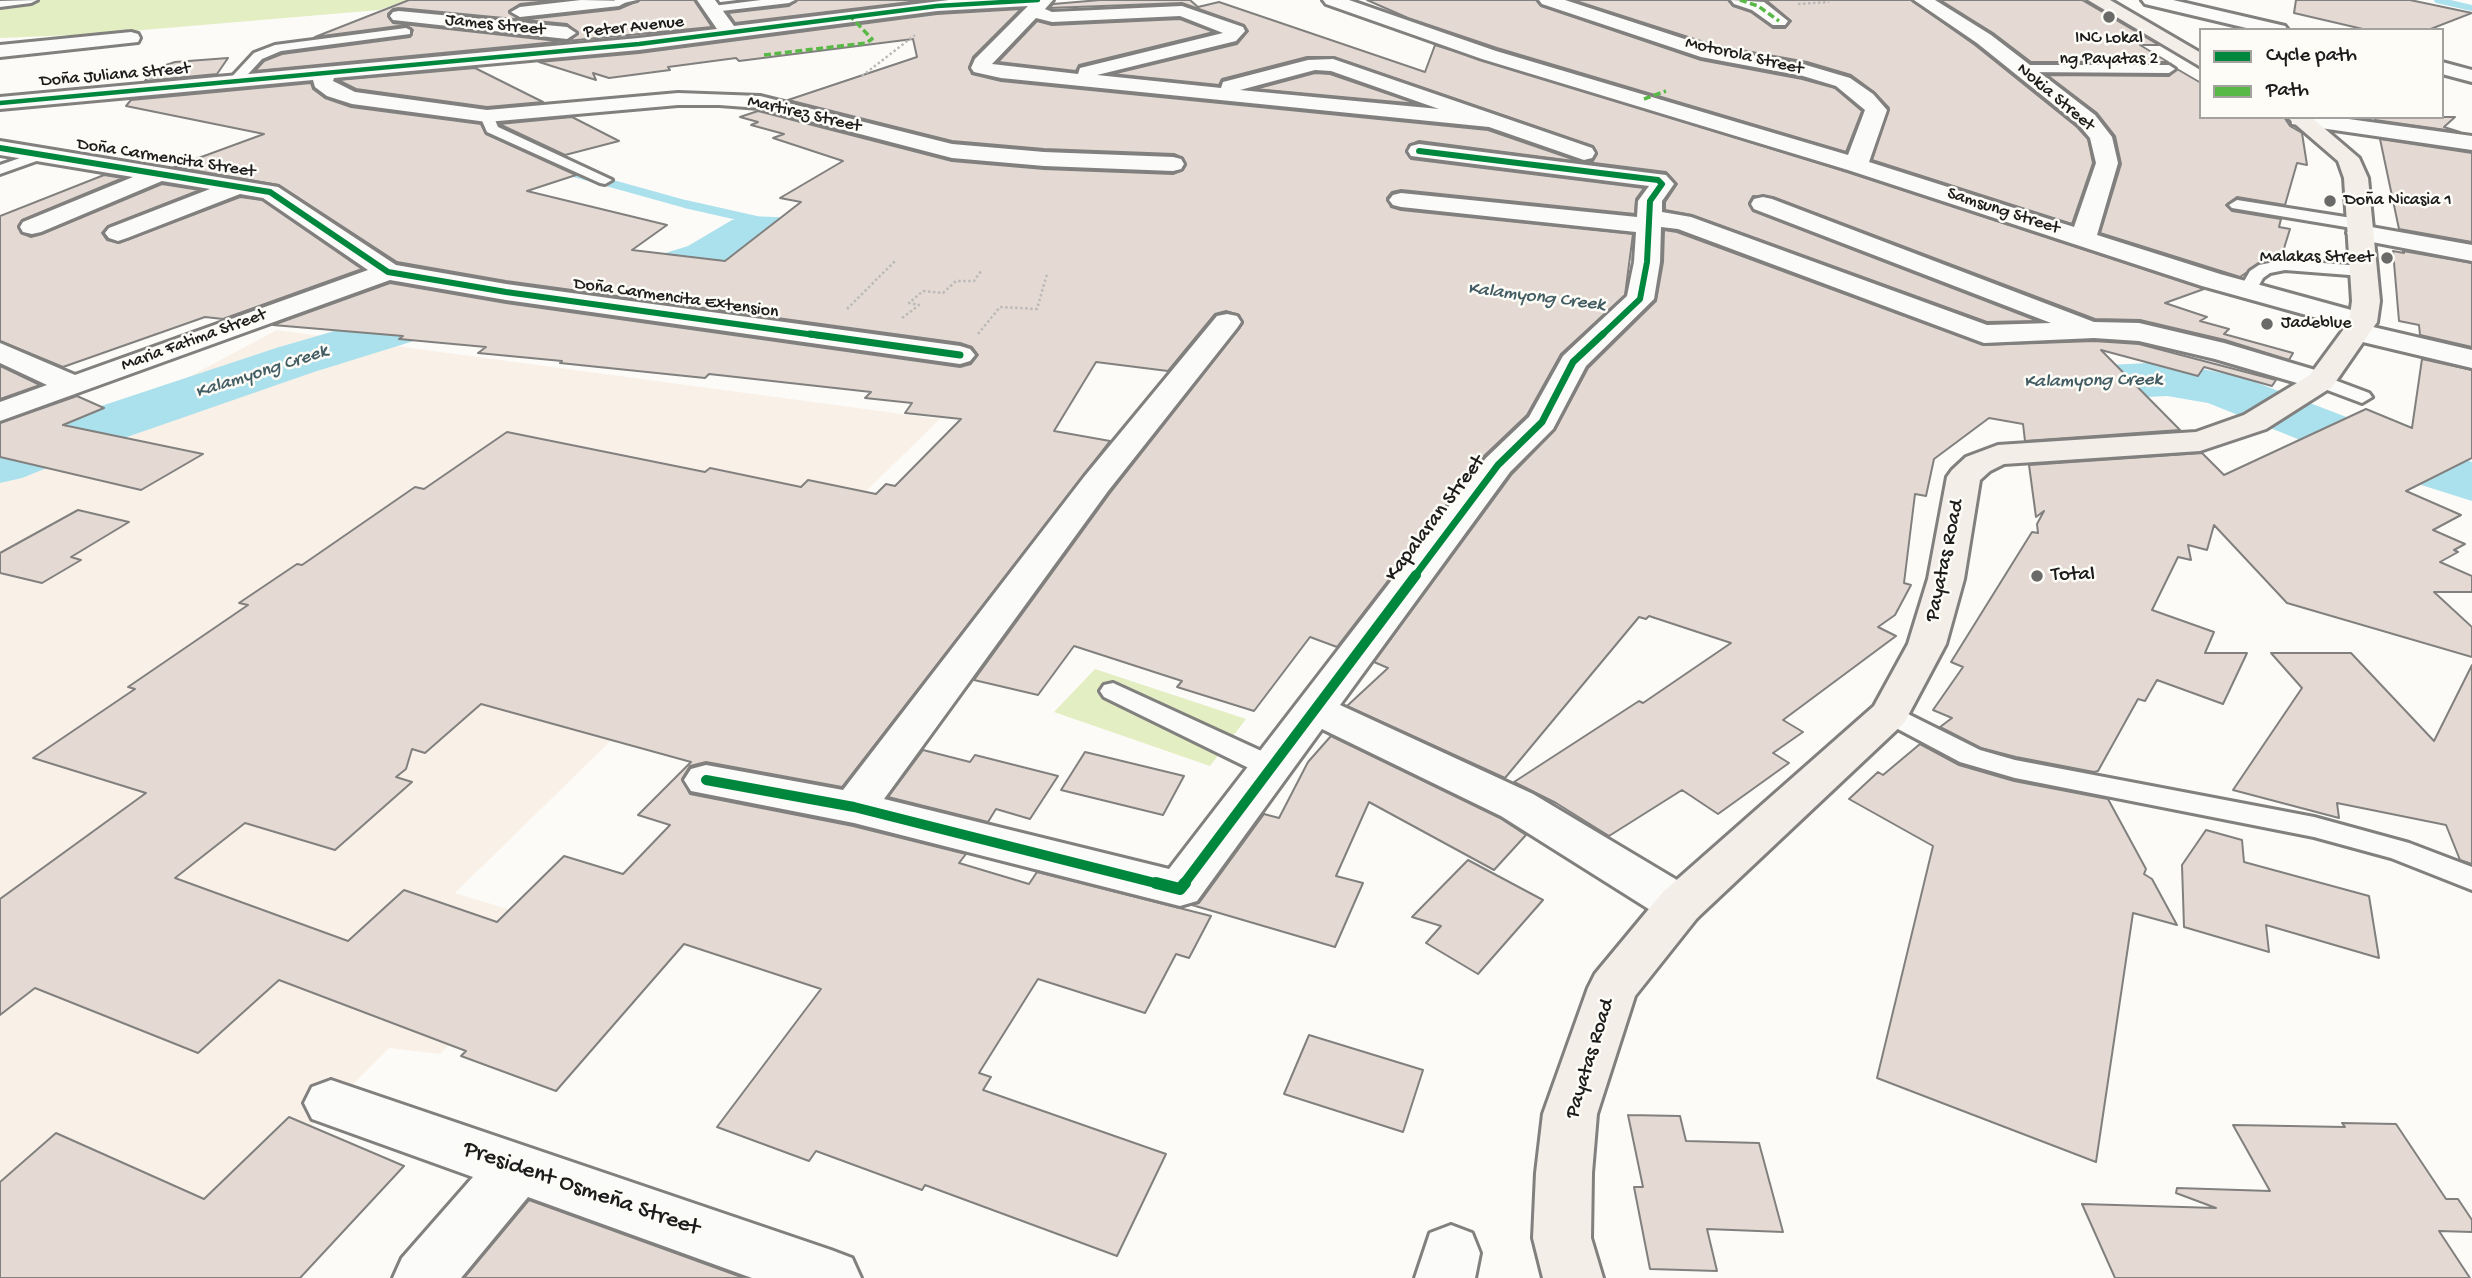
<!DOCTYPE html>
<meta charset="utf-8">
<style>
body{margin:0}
#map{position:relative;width:2472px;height:1278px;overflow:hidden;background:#fcfbf8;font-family:"Gochi Hand",sans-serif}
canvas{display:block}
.legend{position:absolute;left:2199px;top:28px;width:245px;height:91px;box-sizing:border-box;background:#fdfcf7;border:2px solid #a3a29f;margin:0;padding:9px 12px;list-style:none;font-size:21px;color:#1c1c1c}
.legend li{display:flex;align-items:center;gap:14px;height:35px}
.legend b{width:35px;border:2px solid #a3a29f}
</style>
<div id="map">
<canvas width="2472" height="1278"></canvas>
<ul class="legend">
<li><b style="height:9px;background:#00873e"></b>Cycle path</li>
<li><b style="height:9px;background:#58b947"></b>Path</li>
</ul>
</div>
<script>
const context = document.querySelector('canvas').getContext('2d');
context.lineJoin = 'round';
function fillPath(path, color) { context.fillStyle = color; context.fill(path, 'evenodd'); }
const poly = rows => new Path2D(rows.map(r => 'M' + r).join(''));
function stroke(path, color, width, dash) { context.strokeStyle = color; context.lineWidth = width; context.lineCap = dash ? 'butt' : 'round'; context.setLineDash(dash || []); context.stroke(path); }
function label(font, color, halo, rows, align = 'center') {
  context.font = font + ' "Gochi Hand",sans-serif'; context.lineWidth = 5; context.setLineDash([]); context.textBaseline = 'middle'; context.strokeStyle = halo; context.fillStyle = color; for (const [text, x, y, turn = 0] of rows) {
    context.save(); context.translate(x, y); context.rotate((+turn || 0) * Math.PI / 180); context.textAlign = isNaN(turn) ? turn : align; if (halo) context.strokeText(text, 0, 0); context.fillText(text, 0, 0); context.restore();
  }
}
const built = poly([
 [277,330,940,419,455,893,567,927,440,1054,389,1048,160,1278,0,1278,0,477]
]);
const green = poly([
 [0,0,408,0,379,10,96,34,0,38],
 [1095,669,1246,719,1210,766,1054,712]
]);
const streamFar1 = poly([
 [2437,0,2472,8]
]);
const stream = poly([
 [552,167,685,204,756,220,775,231]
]);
const river = poly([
 [849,213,876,219,883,229,876,239,834,247,757,244,722,266,603,304,585,300,578,289,585,278,688,246,732,220,748,216,828,219,849,213],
 [528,285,546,289,553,300,546,311,528,315,455,322,417,340,314,372,104,445,22,478,0,483,0,444,62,419,276,348,379,318,426,297,444,293,528,285],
 [2167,362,2242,377,2422,446,2472,462,2472,501,2380,472,2208,403,2167,396,2032,403,2012,398,2004,386,2012,374,2032,369,2167,362]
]);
const building = poly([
 [409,0,558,0,520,4,509,11,520,20,619,9,640,0,694,0,712,27,255,71,264,61,282,54,410,37,413,30,406,25,315,37,409,0],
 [399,8,567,24,578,34,567,42,393,23,388,14,393,9,399,8],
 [797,0,927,0,735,23,728,13,789,6,797,0],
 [1100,0,1190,0,1198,7,1219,2,1425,72,1435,45,1847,172,2204,289,2165,303,2207,317,2200,321,2229,329,2224,334,2293,353,2289,360,2225,340,2140,320,2095,319,1773,197,1753,196,1749,203,1753,211,2038,321,1987,322,1692,215,1665,210,1665,202,1677,184,1666,172,1586,162,1593,161,1597,154,1593,146,1334,57,1307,57,1222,79,1219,85,1112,74,1237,44,1248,31,1244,25,1182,3,1049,8,1053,4,1100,0],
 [1367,0,1536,0,1541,6,1701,60,1802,79,1835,88,1862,111,1846,152,1497,48,1408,18,1367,0],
 [1573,0,1728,0,1733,6,1751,12,1773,28,1785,28,1791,21,1766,0,1911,0,1975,45,2077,127,2088,139,2093,163,2072,224,1872,160,1889,108,1874,92,1851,75,1807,62,1713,45,1573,0],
 [1940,0,2082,0,2159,45,2140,45,2168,62,2031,62,1993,33,1940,0],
 [2296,0,2410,0,2472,13,2428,30,2367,30,2294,13,2296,0],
 [1021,9,973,57,969,67,972,74,1001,81,1488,130,1581,162,1419,141,1409,145,1406,152,1411,159,1644,188,1636,199,1635,214,1401,190,1392,192,1387,198,1391,207,1401,210,1633,234,1625,295,1561,354,1527,415,1484,456,1337,647,1310,637,1254,711,1177,687,1182,681,1074,646,1038,695,974,680,1110,493,1239,329,1243,323,1239,315,1226,311,1215,314,1168,371,1096,362,1054,431,1110,441,842,787,706,762,690,766,682,779,690,794,853,826,966,854,959,863,1029,884,1037,872,1211,916,1189,958,1176,954,1145,1013,1038,979,979,1073,991,1077,983,1090,1166,1154,1117,1256,925,1185,922,1190,816,1151,809,1161,717,1127,821,989,684,944,556,1091,461,1056,466,1051,279,980,198,1053,35,988,0,1015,0,899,146,793,33,758,135,689,128,687,248,605,239,603,297,564,302,565,415,487,424,489,507,432,705,472,710,468,801,487,808,480,876,494,886,484,895,486,961,419,905,413,912,403,865,398,871,392,709,374,705,378,560,363,562,361,478,353,486,347,399,339,403,336,273,325,390,283,506,303,960,367,971,364,978,355,972,347,960,343,506,281,397,262,279,185,174,167,264,134,126,106,131,100,311,83,313,89,325,98,351,107,481,124,486,134,576,175,527,191,667,225,632,250,725,261,801,202,780,198,843,161,773,138,784,134,751,125,758,122,740,117,758,111,952,161,1044,169,1173,174,1183,170,1186,165,1183,158,1174,154,1044,149,952,141,788,100,917,57,913,39,739,61,736,58,668,67,670,70,609,78,593,73,596,80,539,62,639,53,937,14,1021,9],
 [481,704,691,762,638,815,670,825,623,874,564,856,497,922,404,890,348,941,175,878,245,823,335,850,412,782,396,777,406,769,412,749,425,753,481,704],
 [1180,19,1214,32,1079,65,1076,71,998,62,1037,21,1052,25,1180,19],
 [228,58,217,74,145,81,147,78,156,77,166,65,175,62,228,58],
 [475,68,543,102,487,107,356,89,338,80,475,68],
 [2177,69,2201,83,2201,117,2284,117,2290,126,2302,133,2307,165,2297,163,2285,205,2237,197,2226,205,2232,211,2281,219,2279,227,2290,229,2281,258,2262,257,2262,262,2240,277,2100,233,2121,164,2115,136,2097,113,2047,75,2169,76,2177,69],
 [1315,73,1330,74,1418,104,1255,89,1315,73],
 [572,117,619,141,565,155,499,124,572,117],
 [2375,117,2455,117,2444,127,2460,132,2375,120,2375,117],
 [2380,139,2472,153,2472,242,2399,229,2380,139],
 [104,175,123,178,22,220,18,226,21,233,31,237,42,234,162,184,200,190,108,226,102,233,107,240,119,243,240,197,262,200,362,269,223,319,205,317,63,367,0,341,0,216,104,175],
 [1664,230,1677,232,1983,345,2094,341,2139,344,2276,380,2272,386,2204,367,2198,376,2101,350,2180,430,2025,441,2023,424,1989,418,1934,459,1926,496,1915,494,1904,583,1911,585,1895,615,1878,627,1896,636,1783,720,1803,732,1773,753,1789,763,1718,814,1682,790,1609,836,1556,803,1514,782,1639,701,1643,703,1731,643,1649,616,1646,619,1639,617,1505,778,1347,706,1388,668,1374,662,1512,474,1555,430,1588,368,1656,301,1663,262,1664,230],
 [2393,251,2404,253,2403,251,2472,263,2472,347,2420,335,2419,325,2399,321,2393,251],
 [2422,359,2472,370,2472,458,2406,491,2461,515,2433,530,2465,544,2454,550,2458,552,2440,562,2472,576,2472,592,2434,592,2472,627,2472,657,2287,603,2214,525,2207,550,2188,545,2191,560,2178,557,2152,610,2214,632,2205,653,2247,653,2223,704,2157,680,2145,701,2138,699,2098,771,2094,772,2016,757,1981,748,1940,727,1952,718,1933,710,1963,667,1951,662,2032,532,2038,533,2037,524,2044,511,2036,517,2029,465,2202,453,2224,475,2366,409,2412,428,2422,359],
 [0,366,40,385,0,399,0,366],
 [77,396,104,408,63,425,203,454,141,490,0,457,0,423,77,396],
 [78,510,129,522,71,557,81,560,42,583,0,573,0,553,78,510],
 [2271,653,2351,653,2434,741,2472,665,2472,864,2460,860,2446,825,2337,803,2339,818,2233,790,2302,688,2271,653],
 [1331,736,1500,818,1526,835,1494,870,1369,802,1336,876,1363,883,1335,947,1192,905,1199,903,1264,814,1279,818,1308,762,1331,736],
 [1920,744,1959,765,2014,781,2108,799,2146,869,2144,874,2152,879,2177,925,2133,913,2096,1162,1877,1078,1933,846,1849,799,1878,772,1883,775,1920,744],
 [923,750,970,762,975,755,1058,776,1030,819,996,809,988,822,888,797,923,750],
 [1085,752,1184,776,1163,815,1061,790,1085,752],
 [2206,830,2242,840,2244,862,2369,896,2379,958,2266,925,2269,952,2184,927,2182,865,2206,830],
 [1468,860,1543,900,1478,974,1426,943,1441,926,1412,917,1468,860],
 [1309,1035,1423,1070,1403,1132,1284,1094,1309,1035],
 [1628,1115,1680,1116,1686,1141,1759,1143,1783,1232,1707,1229,1717,1271,1650,1269,1634,1187,1643,1187,1628,1115],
 [289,1117,404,1166,300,1278,0,1278,0,1182,56,1133,204,1199,289,1117],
 [2342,1123,2396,1124,2446,1199,2458,1199,2472,1220,2472,1232,2439,1231,2470,1278,2115,1278,2082,1204,2216,1208,2176,1193,2177,1188,2270,1191,2233,1125,2345,1127,2342,1123],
 [529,1200,744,1278,464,1278,529,1200]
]);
const path = poly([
 [1798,4,1829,2],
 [862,76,915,35],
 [847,309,896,260],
 [902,318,919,305,909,303,923,291,943,293,956,281,974,281,981,271],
 [978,334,1000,307,1037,309,1047,274]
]);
const lane = poly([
 [37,0,31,3,0,7,0,1,37,0],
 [614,0,637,0,619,4,614,0],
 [761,0,795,0,789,3,713,12,707,9,713,6,761,0],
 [406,28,410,30,410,34,281,51,262,59,238,85,233,86,227,82,254,53,275,45,406,28],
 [2021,65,2169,65,2175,69,2169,73,2017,72,2015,69,2021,65],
 [487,112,492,113,498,127,612,180,605,184,600,183,487,132,480,116,487,112],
 [40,151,47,155,45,158,0,174,0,165,40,151],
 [2237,200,2358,219,2366,224,2358,229,2232,208,2229,205,2237,200],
 [2285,260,2362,266,2370,271,2362,276,2285,270,2270,273,2263,278,2254,294,2242,294,2239,290,2250,271,2259,265,2285,260],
 [2321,375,2369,393,2372,397,2362,403,2314,385,2311,381,2321,375],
 [1113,683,1281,760,1285,767,1281,774,1271,776,1261,774,1104,697,1100,691,1104,685,1113,683],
 [1890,705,1980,750,2015,760,2314,817,2409,843,2472,867,2472,890,2391,858,2314,837,2015,778,1960,762,1881,720,1877,714,1881,708,1890,705]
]);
const street = poly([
 [581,0,628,1,619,6,520,17,511,12,520,7,581,0],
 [697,0,715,0,734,26,949,0,1053,0,1045,9,1052,12,1182,6,1243,27,1245,31,1236,41,1097,75,1221,88,1223,82,1308,60,1333,59,1592,148,1595,153,1592,158,1584,160,1489,127,1001,78,974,72,971,68,975,59,1028,6,937,11,639,50,334,78,333,81,355,92,487,110,678,93,760,96,952,144,1044,152,1173,157,1181,159,1184,164,1181,169,1173,171,1044,166,952,158,760,108,719,105,678,105,487,122,352,104,327,96,315,87,313,80,0,109,0,97,639,38,717,29,697,0],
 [1180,16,1223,33,1080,68,1078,74,992,64,1036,18,1052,22,1180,16],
 [1315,70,1331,71,1439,109,1240,90,1315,70],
 [1323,0,1349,0,1496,51,1848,155,1865,110,1836,86,1803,76,1701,57,1542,4,1539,0,1565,0,1712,48,1806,65,1850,78,1873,94,1887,110,1869,162,2074,227,2096,163,2090,138,2079,125,1977,43,1914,0,1935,0,1991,35,2095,115,2112,137,2118,163,2097,235,2220,274,2373,316,2377,322,2373,327,2472,350,2472,368,2346,338,2342,332,2346,326,2202,286,1848,170,1482,59,1326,4,1323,0],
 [1731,0,1764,2,1788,21,1785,25,1773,25,1752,10,1734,4,1731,0],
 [2142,0,2173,0,2285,26,2288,30,2255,30,2145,4,2142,0],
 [399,11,567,27,576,33,567,39,393,20,390,16,393,12,399,11],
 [131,32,138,34,140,38,138,42,0,57,0,45,131,32],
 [2442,62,2472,70,2472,82,2442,74,2442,62],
 [2291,117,2334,117,2472,136,2472,150,2300,125,2292,124,2291,117],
 [0,141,278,187,396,265,506,284,960,346,970,349,975,355,970,361,960,364,506,300,390,280,0,421,0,402,47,385,0,363,0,343,75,375,368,270,263,198,240,194,127,238,118,241,109,238,105,233,109,228,210,189,162,181,41,232,32,234,23,232,20,227,23,222,133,177,0,155,0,141],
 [1419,144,1666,175,1674,184,1662,201,1662,212,1691,217,1987,325,2051,323,1754,209,1751,204,1754,199,1763,197,1772,199,2094,322,2139,323,2224,343,2332,375,2336,381,2332,387,2321,390,2215,359,2139,341,2094,338,1984,343,1678,229,1661,227,1660,262,1654,299,1586,366,1553,429,1510,472,1340,705,1533,794,1697,892,1704,905,1697,918,1680,923,1663,918,1501,816,1322,729,1197,901,1180,906,854,823,691,791,684,780,691,769,706,765,843,790,1084,477,1217,316,1227,314,1237,316,1241,322,1237,328,1108,491,884,799,1169,869,1486,458,1529,417,1563,356,1627,296,1634,262,1636,232,1401,207,1393,205,1389,200,1393,195,1401,193,1637,217,1638,201,1649,186,1411,156,1408,151,1411,146,1419,144],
 [2360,225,2472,245,2472,261,2351,238,2347,233,2351,228,2360,225],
 [331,1080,831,1250,852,1258,861,1278,752,1278,528,1197,461,1278,393,1278,402,1258,473,1177,312,1119,304,1103,312,1087,331,1080],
 [1451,1225,1472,1233,1480,1253,1475,1278,1415,1278,1430,1233,1451,1225]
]);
const primary = poly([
 [2088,0,2110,0,2201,53,2201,67,2088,0],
 [2287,117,2311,117,2359,158,2368,178,2380,301,2377,322,2332,387,2266,429,2200,451,2004,464,1990,471,1980,480,1964,579,1946,644,1904,723,1697,918,1635,996,1597,1114,1592,1173,1591,1238,1603,1278,1543,1278,1533,1238,1536,1173,1543,1114,1588,988,1595,974,1663,892,1874,706,1908,644,1928,579,1947,477,1952,470,1966,457,1998,445,2196,432,2244,415,2310,375,2349,322,2352,301,2344,178,2338,161,2287,117]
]);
const quiet = poly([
 [1740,0,1758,6,1779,21],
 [764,55,866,43,872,39,851,17],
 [1644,99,1666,91]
]);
const cyclewayFar4 = poly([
 [0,103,639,44,937,6,1038,0]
]);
const cyclewayFar3 = poly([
 [0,148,270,192,388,272,506,292,822,336],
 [1419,151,1658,180,1662,184,1650,201,1647,262,1640,299,1601,336]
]);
const cyclewayFar2 = poly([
 [810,334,960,355],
 [1414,577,1498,465,1542,422,1573,362,1603,334]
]);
const cyclewayFar1 = poly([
 [706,780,854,807,1163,885],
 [1183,885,1416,575]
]);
const cycleway = poly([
 [1156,883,1180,889,1185,883]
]);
const markers = [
 [2109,17,7,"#6a6a69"],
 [2330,201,7,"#6a6a69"],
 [2387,258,7,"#6a6a69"],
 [2267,324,7,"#6a6a69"],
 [2037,576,7,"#6a6a69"]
];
const farStreetnames = [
 ["James Street",495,26,6],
 ["Peter Avenue",634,28,-6],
 ["Motorola Street",1744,57,13],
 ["Doña Juliana Street",115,76,-5],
 ["Nokia Street",2055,98,40],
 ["Martirez Street",804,115,13],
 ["Doña Carmencita Street",166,159,9],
 ["Samsung Street",2003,212,18],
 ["Doña Carmencita Extension",676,299,8],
 ["Maria Fatima Street",194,341,-20]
];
const farPoinames = [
 ["INC Lokal",2109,39,"center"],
 ["ng Payatas 2",2109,60,"center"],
 ["Doña Nicasia 1",2344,201],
 ["Malakas Street",2373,258,"right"],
 ["Jadeblue",2281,324]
];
const farWaternames = [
 ["Kalamyong Creek",1536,298,7],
 ["Kalamyong Creek",262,373,-18],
 ["Kalamyong Creek",2093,382,-1]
];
const streetNames = [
 ["Kapalaran Street",1436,519,-53],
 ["Payatas Road",1946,561,-78],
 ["Payatas Road",1591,1059,-73]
];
const poiNames = [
 ["Total",2051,576]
];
const nearStreetnames = [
 ["President Osmeña Street",581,1190,19]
];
fillPath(built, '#f9f1e8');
fillPath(green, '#e3eec3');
stroke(streamFar1, '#abe0ed', 6);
stroke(stream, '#abe0ed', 8);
fillPath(river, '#abe0ed');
fillPath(building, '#e4dad3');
stroke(building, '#81807f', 2);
stroke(lane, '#81807f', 6);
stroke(street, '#81807f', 6);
stroke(primary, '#81807f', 6);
stroke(path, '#bbbab8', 2.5, [2.5, 2.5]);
fillPath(lane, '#fbfbf9');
fillPath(street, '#fbfbf9');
fillPath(primary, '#f3eee8');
stroke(quiet, '#58b947', 3.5, [7, 3.5]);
stroke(cyclewayFar4, '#00873e', 4.5);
stroke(cyclewayFar3, '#00873e', 6);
stroke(cyclewayFar2, '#00873e', 7);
stroke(cyclewayFar1, '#00873e', 10);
stroke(cycleway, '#00873e', 12);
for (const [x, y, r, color] of markers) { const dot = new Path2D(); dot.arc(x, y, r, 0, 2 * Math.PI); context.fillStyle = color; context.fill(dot); stroke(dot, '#fdfcf7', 2.5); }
label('18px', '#1c1c1c', '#fdfcf7', farStreetnames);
label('18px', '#1c1c1c', '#fdfcf7', farPoinames, 'left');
label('italic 19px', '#425c63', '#fdfcf7', farWaternames);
label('21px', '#1c1c1c', '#fdfcf7', streetNames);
label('21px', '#1c1c1c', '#fdfcf7', poiNames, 'left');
label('24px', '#1c1c1c', '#fdfcf7', nearStreetnames);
</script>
